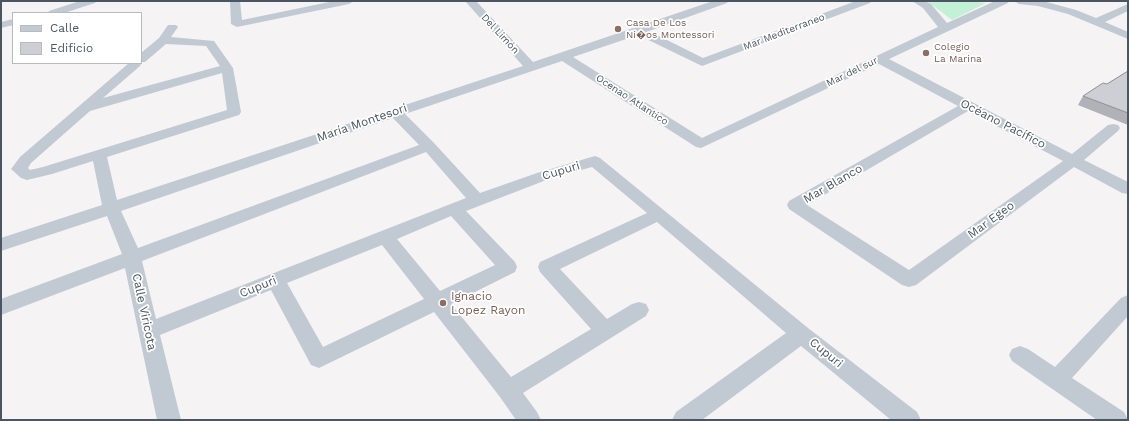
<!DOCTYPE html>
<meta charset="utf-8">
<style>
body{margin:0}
#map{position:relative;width:1129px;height:421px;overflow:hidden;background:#f5f3f3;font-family:"Work Sans",sans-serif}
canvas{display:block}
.frame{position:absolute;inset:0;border:2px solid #4a5661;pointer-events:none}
.legend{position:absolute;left:12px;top:12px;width:130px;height:52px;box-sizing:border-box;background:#fff;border:1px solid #b7bbc0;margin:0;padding:5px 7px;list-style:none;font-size:12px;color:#4a5661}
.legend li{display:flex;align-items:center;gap:8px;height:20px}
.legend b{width:20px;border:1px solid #b7bbc0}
</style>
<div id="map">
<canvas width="1129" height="421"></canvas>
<div class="frame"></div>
<ul class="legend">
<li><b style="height:5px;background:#c1cad2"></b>Calle</li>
<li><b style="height:11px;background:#cdcfd5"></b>Edificio</li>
</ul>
</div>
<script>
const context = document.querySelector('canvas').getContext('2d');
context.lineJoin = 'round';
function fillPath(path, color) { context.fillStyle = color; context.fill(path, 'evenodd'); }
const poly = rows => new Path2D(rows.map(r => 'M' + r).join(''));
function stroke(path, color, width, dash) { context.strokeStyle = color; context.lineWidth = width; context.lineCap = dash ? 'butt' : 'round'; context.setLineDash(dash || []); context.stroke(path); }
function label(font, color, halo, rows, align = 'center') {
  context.font = font + ' "Work Sans",sans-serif'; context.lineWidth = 3.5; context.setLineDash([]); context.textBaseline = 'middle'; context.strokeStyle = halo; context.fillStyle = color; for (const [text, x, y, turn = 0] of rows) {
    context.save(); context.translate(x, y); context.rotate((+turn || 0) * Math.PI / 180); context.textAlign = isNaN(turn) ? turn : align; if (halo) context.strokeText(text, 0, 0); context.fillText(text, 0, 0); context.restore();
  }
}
const green = poly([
 [927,1,969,1,986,3,952,20]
]);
const minor = poly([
 [80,1,96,1,95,3,64,13,48,13,49,11,80,1],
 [230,1,240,1,242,20,334,1,354,1,349,4,237,27,231,24,230,1],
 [465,1,476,1,533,62,713,1,728,1,727,3,649,31,703,58,856,1,871,1,870,3,702,66,638,35,573,57,702,138,938,27,923,8,912,1,925,1,931,4,947,23,995,1,1009,1,1008,3,889,59,1072,154,1108,125,1113,124,1118,125,1120,128,1118,131,1084,160,1128,182,1128,194,1122,193,1074,167,916,285,909,287,902,285,789,209,787,205,789,201,958,106,879,64,701,148,696,147,562,61,405,114,434,143,480,193,537,173,595,156,600,158,808,328,917,412,921,420,891,420,801,346,702,420,672,420,676,412,786,333,657,222,560,269,607,319,632,304,639,302,646,304,649,310,646,316,523,393,537,412,541,420,516,420,500,397,434,312,319,368,311,365,271,290,160,335,181,420,157,420,125,268,1,315,1,299,122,254,107,216,1,251,1,238,102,205,93,161,52,174,27,180,21,178,11,169,20,157,129,63,141,63,141,53,159,38,168,25,176,25,178,27,171,37,214,41,233,68,241,112,239,115,107,157,117,200,523,66,465,1],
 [166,44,206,46,220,66,103,98,140,66,142,62,145,62,166,44],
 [222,73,227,110,43,167,30,170,28,168,31,163,90,111,222,73],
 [968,111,1063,161,909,270,807,205,968,111],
 [393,118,419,145,138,248,121,211,393,118],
 [426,152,466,198,156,319,142,261,426,152],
 [592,167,647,213,540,262,538,267,540,272,591,329,511,377,451,304,515,272,517,267,515,262,466,211,549,179,592,167],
 [451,216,495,265,440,291,397,239,451,216],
 [382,245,424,299,323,347,287,283,382,245],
 [1014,1,1043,1,1076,10,1096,18,1128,4,1128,11,1105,22,1128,32,1128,39,1068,14,1038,6,1019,4,1014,1],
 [13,19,13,25,1,28,1,22,13,19],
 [1128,295,1128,316,1072,378,1124,412,1128,420,1097,420,1012,361,1009,355,1012,349,1020,346,1028,349,1055,367,1121,298,1128,295]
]);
const wall = poly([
 [1128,71,1128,125,1078,105,1083,96,1107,84]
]);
const building = poly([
 [1128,71,1128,113,1083,96,1103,83,1107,84,1128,71]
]);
const markers = [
 [618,29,4,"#8d6e63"],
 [926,53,4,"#8d6e63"],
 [443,303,4,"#8d6e63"]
];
const farEducationnames = [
 ["Casa De Los",626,23],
 ["Ni�os Montessori",626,35],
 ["Colegio",934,47],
 ["La Marina",934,59]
];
const farStreetnames = [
 ["Mar Mediterraneo",784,32,-21],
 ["Del Limón",500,34,47],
 ["Mar del sur",852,72,-26],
 ["Ocenao Atlantico",632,100,33]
];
const streetNames = [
 ["María Montesori",362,123,-19],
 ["Océano Pacífico",1003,124,27],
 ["Cupuri",561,171,-17],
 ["Mar Blanco",833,184,-30],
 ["Mar Egeo",991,220,-36],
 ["Cupuri",258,287,-22],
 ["Calle Viricota",144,312,78],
 ["Cupuri",826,353,39]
];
const educationNames = [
 ["Ignacio",451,296],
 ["Lopez Rayon",451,310]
];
fillPath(green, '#c3f1d5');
fillPath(minor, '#c1cad2');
fillPath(wall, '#b0b2b7');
fillPath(building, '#cdcfd5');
stroke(building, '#909195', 1);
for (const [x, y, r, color] of markers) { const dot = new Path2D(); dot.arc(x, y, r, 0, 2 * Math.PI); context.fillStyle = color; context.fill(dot); stroke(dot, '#fff', 1.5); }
label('10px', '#785e54', '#fff', farEducationnames, 'left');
label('10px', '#4a5661', '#fff', farStreetnames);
label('12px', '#4a5661', '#fff', streetNames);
label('12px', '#785e54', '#fff', educationNames, 'left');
</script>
